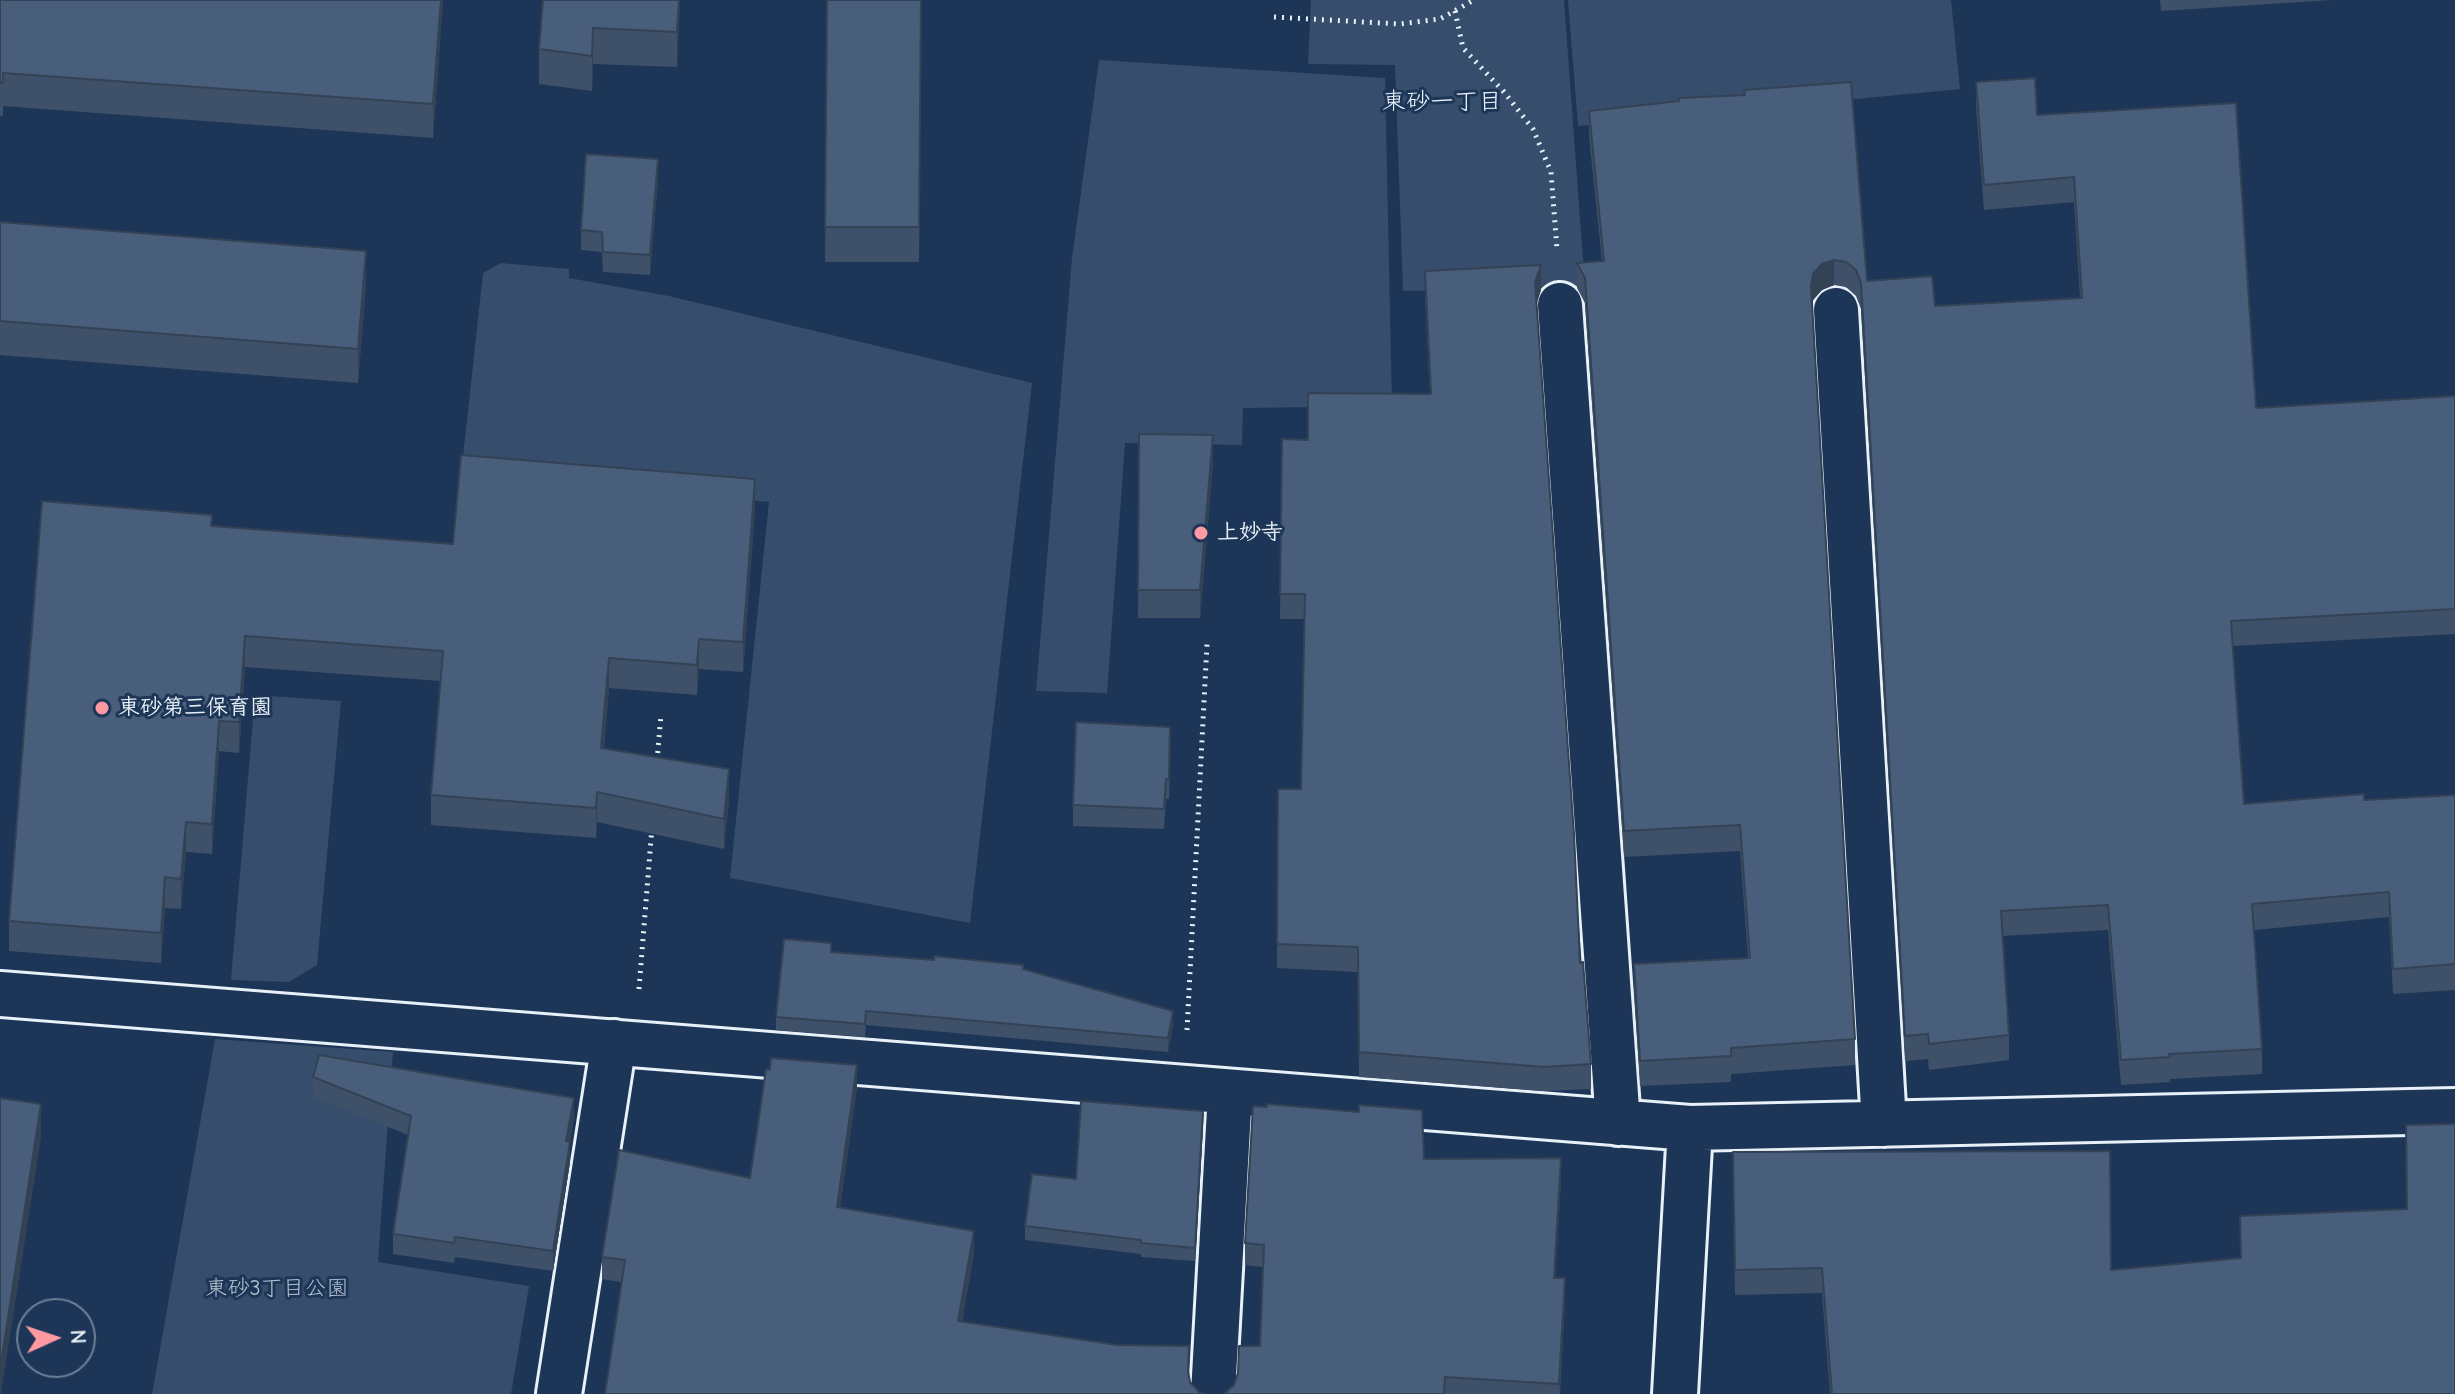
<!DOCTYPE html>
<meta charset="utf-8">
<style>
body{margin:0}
#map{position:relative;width:2455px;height:1394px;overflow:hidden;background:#1d3557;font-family:"Comic Neue",sans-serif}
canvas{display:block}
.north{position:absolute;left:16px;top:1298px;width:80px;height:80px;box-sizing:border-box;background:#1d3557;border:2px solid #6e8097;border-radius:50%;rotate:87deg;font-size:22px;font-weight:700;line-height:32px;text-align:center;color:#e8f1f8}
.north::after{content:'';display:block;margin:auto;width:28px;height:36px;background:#ff9aa2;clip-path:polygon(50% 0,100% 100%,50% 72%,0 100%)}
</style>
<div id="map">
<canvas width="2455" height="1394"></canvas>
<div class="north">N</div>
</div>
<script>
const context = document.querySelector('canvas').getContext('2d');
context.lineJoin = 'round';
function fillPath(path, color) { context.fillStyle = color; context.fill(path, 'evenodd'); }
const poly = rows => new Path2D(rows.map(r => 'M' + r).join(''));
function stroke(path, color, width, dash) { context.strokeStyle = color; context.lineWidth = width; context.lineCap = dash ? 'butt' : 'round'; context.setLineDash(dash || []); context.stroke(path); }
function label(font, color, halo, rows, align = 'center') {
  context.font = font + ' "Comic Neue","Klee One",sans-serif'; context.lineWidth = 6; context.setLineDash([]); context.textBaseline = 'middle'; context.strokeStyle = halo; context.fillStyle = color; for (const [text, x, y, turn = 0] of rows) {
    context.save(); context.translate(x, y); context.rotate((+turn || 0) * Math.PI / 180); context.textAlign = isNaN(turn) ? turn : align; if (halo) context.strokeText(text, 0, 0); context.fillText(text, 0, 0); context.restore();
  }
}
const green = poly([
 [1311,0,1564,0,1585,287,1403,291,1395,65,1308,64],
 [1568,0,1951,0,1960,89,1578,126],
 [1099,60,1385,78,1392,406,1243,408,1242,445,1125,443,1107,693,1036,691,1072,258],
 [501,263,569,269,569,278,669,296,1032,383,970,923,730,878,769,502,461,475,483,273],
 [255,695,341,701,317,965,289,982,231,980],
 [215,1039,393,1052,378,1262,529,1286,511,1394,152,1394]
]);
const path = poly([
 [1455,11,1463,48,1504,92,1533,129,1551,172,1557,250],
 [1274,17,1400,24,1440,19,1474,0],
 [657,761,661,715],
 [639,989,652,827],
 [1187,1030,1207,644]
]);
const minor = poly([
 [1560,305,1618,1123],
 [1836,310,1884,1124],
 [0,994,1690,1128,2455,1111],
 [559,1394,614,1042],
 [1213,1394,1230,1092],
 [1675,1394,1690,1128]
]);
const wall = poly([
 [0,0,443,0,433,138,3,106,3,116,0,116],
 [543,0,680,0,677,67,593,64,592,91,539,84,539,49],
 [827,0,921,0,919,262,825,262],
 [2160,0,2332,0,2161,11],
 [1976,82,2037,115,2256,408,2455,396,2455,634,2233,646,2244,804,2364,800,2455,795,2455,990,2393,994,2389,917,2254,930,2262,1049,2262,1074,2170,1079,2170,1082,2121,1085,2108,930,2003,936,2009,1035,2009,1060,1929,1070,1928,1059,1905,1061,1861,309,1856,296,1846,287,1834,285,1822,290,1813,300,1812,306,1855,1039,1855,1065,1731,1074,1731,1082,1640,1086,1634,990,1634,964,1748,958,1740,851,1624,857,1585,303,1577,288,1577,263,1602,261,1589,136,1589,111,1679,101,1867,281,1935,306,2080,298,2074,202,1984,210,1976,107],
 [658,179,650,275,603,272,602,252,581,250,581,230],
 [0,222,366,285,358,383,0,355],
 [1425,271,1541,290,1537,303,1580,963,1591,1064,1591,1089,1544,1091,1359,1077,1358,972,1277,968,1278,789,1301,789,1304,619,1280,619,1282,439,1308,440,1430,394,1425,296],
 [1139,434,1213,463,1200,618,1138,618],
 [755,509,743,672,699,669,697,695,609,688,604,749,729,799,724,849,597,822,596,838,431,825,431,795,441,681,245,667,239,753,219,751,212,854,186,852,181,909,165,908,161,963,9,951,9,921,212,526,453,544],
 [1170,747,1169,799,1166,799,1164,829,1073,826,1073,805],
 [831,952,1023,969,1173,1025,1168,1052,866,1025,865,1037,776,1030,776,1017],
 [313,1077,574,1118,570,1142,570,1162,553,1271,455,1257,454,1263,393,1254,393,1234,408,1135,313,1097],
 [857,1087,840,1208,974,1253,962,1322,1189,1375,602,1279,602,1257,750,1178],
 [1203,1125,1195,1261,1141,1257,1141,1254,1025,1240,1025,1226,1076,1179],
 [1733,1152,2111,1270,2240,1258,2240,1216,2455,1394,1830,1394,1822,1293,1735,1295],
 [1424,1159,1561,1180,1555,1278,1565,1300,1560,1394,1224,1394,1234,1385,1260,1346,1263,1267,1245,1265,1245,1243]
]);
const shadedWall = poly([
 [441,0,443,1,433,138,433,104],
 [679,0,680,0,677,67,677,32],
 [593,28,593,64,592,91,592,56],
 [658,159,658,179,650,275,650,255],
 [366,251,366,285,358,383,358,349],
 [1834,260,1834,285,1822,290,1813,300,1811,311,1811,286,1813,274,1822,264],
 [1541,265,1541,290,1535,307,1535,282],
 [1213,435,1213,463,1200,618,1200,590],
 [755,479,755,509,743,672,743,642],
 [245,636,245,667,239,753,239,722],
 [699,639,699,669,697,695,697,665],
 [609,658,609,688,601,778,601,748],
 [219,721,219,751,212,854,212,824],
 [729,769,729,799,724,849,724,819],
 [597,792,597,822,596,838,596,808],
 [186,822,186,852,181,909,181,879],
 [165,877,165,908,161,963,161,933],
 [1173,1011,1173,1025,1168,1052,1168,1038],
 [857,1065,857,1087,837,1229,837,1207],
 [574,1098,574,1118,566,1161,566,1141],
 [41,1104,41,1138,1,1394,0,1394,0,1369],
 [1203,1111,1203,1125,1195,1261,1195,1248],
 [570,1142,570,1162,553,1271,553,1251],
 [1561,1158,1561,1180,1554,1300,1554,1278],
 [974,1231,974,1253,958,1343,958,1321],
 [1565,1278,1565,1300,1559,1394,1559,1384]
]);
const building = poly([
 [0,0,441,0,433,104,3,73,3,83,0,83,0,0],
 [543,0,679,0,677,32,593,28,592,56,539,49,543,0],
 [827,0,921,0,919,227,825,227,827,0],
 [2035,78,2037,115,2236,103,2256,408,2455,396,2455,609,2231,621,2244,804,2364,794,2364,800,2455,795,2455,964,2393,969,2389,892,2252,904,2262,1049,2169,1054,2170,1057,2121,1060,2108,905,2001,911,2009,1035,1929,1044,1928,1034,1905,1036,1861,283,1856,270,1846,262,1834,260,1822,264,1813,274,1811,286,1855,1039,1731,1048,1731,1056,1640,1061,1634,964,1750,958,1740,825,1624,831,1585,278,1577,263,1604,261,1589,111,1679,101,1679,98,1745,95,1744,90,1851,82,1867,281,1932,276,1935,306,2082,298,2074,177,1984,185,1976,82,2035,78],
 [586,154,658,159,650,255,603,252,602,232,581,230,586,154],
 [0,222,366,251,358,349,0,321,0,222],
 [1541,265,1535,282,1574,834,1580,963,1583,962,1591,1064,1544,1067,1359,1052,1358,947,1277,944,1278,789,1301,789,1305,594,1280,594,1282,439,1308,440,1308,393,1431,394,1425,271,1541,265],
 [1139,434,1213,435,1200,590,1138,590,1139,434],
 [461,455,755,479,743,642,699,639,697,665,609,658,601,748,729,769,724,819,597,792,596,808,431,795,443,651,245,636,239,722,219,721,212,824,186,822,181,879,165,877,161,933,9,921,42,501,212,515,211,526,453,544,461,455],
 [1076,722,1170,727,1169,779,1166,779,1164,809,1073,805,1076,722],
 [784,939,831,943,831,952,934,960,934,956,1023,965,1023,969,1173,1011,1168,1038,866,1011,865,1024,776,1017,784,939],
 [319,1055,574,1098,566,1141,570,1142,553,1251,455,1237,454,1243,393,1234,411,1116,313,1077,319,1055],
 [771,1058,857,1065,837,1207,974,1231,958,1321,1117,1345,1189,1346,1188,1371,1190,1382,1199,1392,1203,1394,605,1394,625,1260,602,1257,619,1150,750,1178,766,1069,770,1070,771,1058],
 [0,1098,41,1104,0,1369,0,1098],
 [1081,1101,1203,1111,1195,1248,1141,1243,1141,1240,1025,1226,1032,1174,1076,1179,1081,1101],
 [1267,1104,1359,1112,1359,1105,1422,1110,1424,1159,1561,1158,1554,1278,1565,1278,1559,1384,1445,1377,1444,1394,1224,1394,1234,1385,1238,1373,1239,1346,1260,1346,1264,1245,1245,1243,1253,1106,1267,1107,1267,1104],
 [2455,1124,2455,1394,1832,1394,1822,1268,1735,1270,1733,1152,2110,1151,2111,1270,2241,1258,2240,1216,2407,1209,2406,1125,2455,1124]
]);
const markers = [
 [1201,533,8,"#ff9aa2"],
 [102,708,8,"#ff9aa2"]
];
const poiNames = [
 ["上妙寺",1217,533],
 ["東砂第三保育園",118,708]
];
const parkNames = [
 ["東砂3丁目公園",277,1289]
];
const neighbourhoodNames = [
 ["東砂一丁目",1442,102]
];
fillPath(green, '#374d6c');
stroke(minor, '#e8f1f8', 50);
stroke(path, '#e8f1f8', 5, [2, 6]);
stroke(minor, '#1d3557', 44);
fillPath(wall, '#3f5169');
fillPath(shadedWall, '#334255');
fillPath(building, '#495e7a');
stroke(building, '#334255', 2);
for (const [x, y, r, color] of markers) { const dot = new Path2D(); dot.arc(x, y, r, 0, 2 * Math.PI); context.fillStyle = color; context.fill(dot); stroke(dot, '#1d3557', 3); }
label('bold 22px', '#e8f1f8', '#1d3557', poiNames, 'left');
label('22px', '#b3c0ce', '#1d3557', parkNames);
label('24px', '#e8f1f8', '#1d3557', neighbourhoodNames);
</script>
